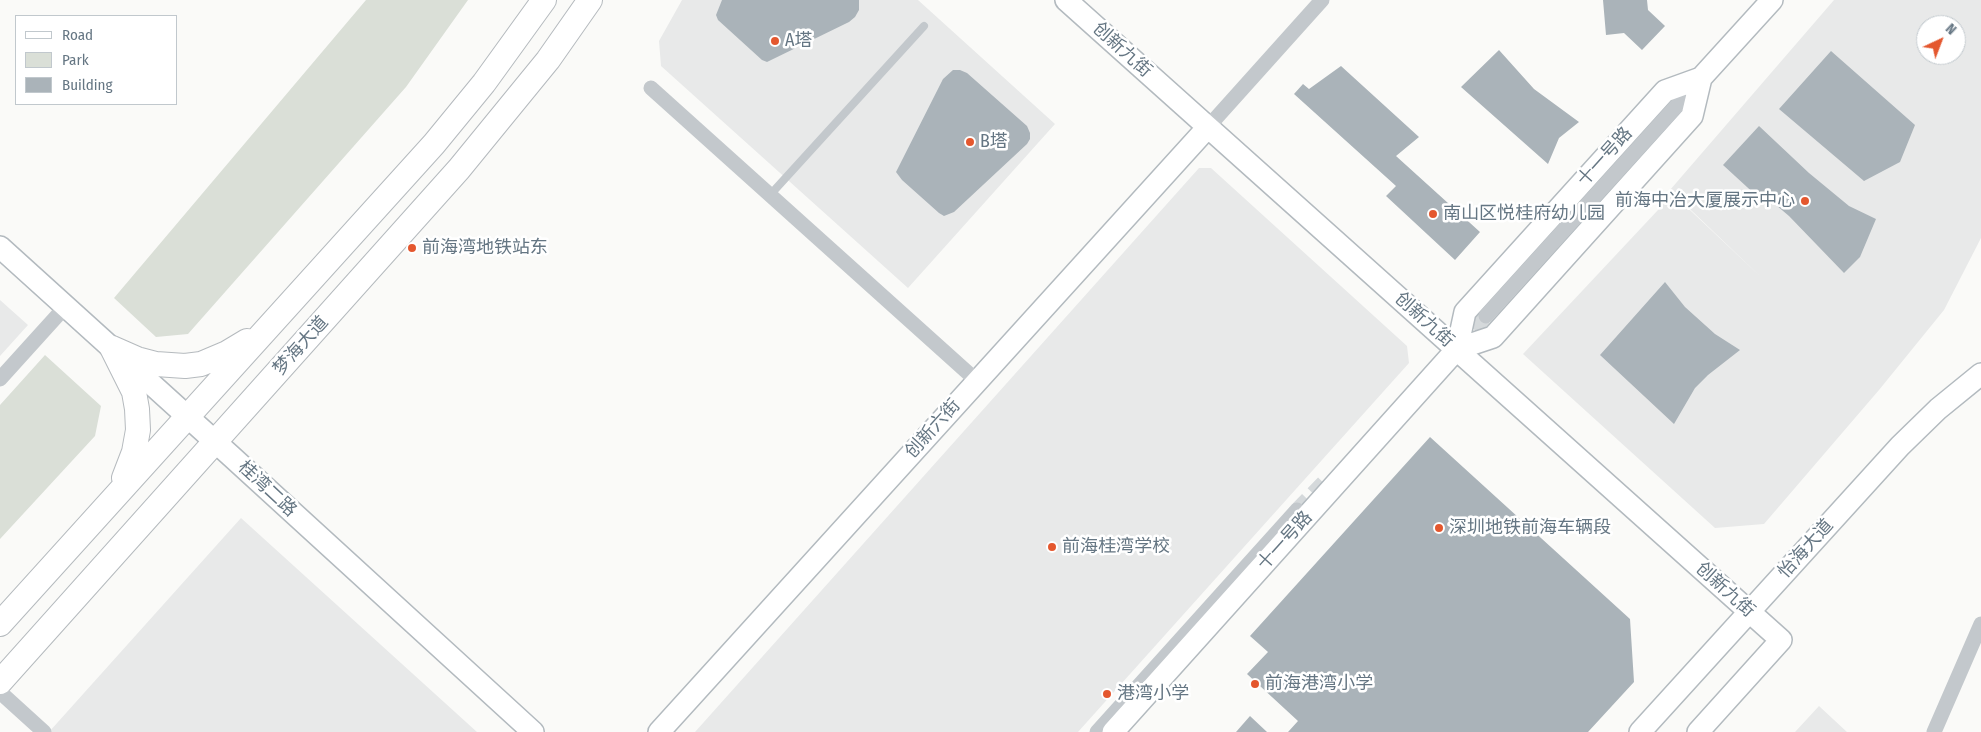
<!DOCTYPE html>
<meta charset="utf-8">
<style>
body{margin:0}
#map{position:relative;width:1981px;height:732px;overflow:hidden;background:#fafaf8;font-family:"Fira Sans Condensed",sans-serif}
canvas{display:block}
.legend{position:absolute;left:15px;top:15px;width:162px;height:90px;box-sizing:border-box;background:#fff;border:1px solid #c1c8cd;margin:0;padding:6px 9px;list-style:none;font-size:15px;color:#657683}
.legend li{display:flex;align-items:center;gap:10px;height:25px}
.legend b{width:25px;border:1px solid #c1c8cd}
.north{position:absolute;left:1916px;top:15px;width:50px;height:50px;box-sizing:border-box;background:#fff;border:1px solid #c1c8cd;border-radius:50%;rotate:43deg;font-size:14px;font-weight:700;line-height:20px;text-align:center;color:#657683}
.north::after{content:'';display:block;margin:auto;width:18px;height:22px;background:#e4572e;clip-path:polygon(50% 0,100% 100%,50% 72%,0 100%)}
</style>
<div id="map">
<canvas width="1981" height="732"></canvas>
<ul class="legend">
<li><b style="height:6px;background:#fff"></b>Road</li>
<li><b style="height:14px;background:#dadfd7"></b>Park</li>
<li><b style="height:14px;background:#aab3b9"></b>Building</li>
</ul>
<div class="north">N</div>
</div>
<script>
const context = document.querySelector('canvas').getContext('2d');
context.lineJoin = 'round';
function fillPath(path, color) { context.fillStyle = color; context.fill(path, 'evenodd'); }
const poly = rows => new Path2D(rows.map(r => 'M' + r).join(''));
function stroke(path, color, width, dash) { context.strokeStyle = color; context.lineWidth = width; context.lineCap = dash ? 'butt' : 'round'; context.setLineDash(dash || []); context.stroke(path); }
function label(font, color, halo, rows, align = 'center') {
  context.font = font + ' "Fira Sans Condensed","Noto Sans SC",sans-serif'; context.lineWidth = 5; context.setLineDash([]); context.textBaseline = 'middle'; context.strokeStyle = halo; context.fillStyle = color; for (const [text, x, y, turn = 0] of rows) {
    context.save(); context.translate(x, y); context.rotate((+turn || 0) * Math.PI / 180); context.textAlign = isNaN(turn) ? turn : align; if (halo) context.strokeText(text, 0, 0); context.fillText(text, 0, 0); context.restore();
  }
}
const built = poly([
 [682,0,918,0,1055,124,908,288,661,66,659,41],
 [1834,0,1981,0,1981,238,1944,310,1879,390,1764,524,1715,528,1523,354,1673,194,1763,279,1670,190],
 [1926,25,1956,25,1956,55,1926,55],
 [1199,168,1211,168,1407,346,1409,363,1078,732,695,732],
 [0,300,28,325,0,356],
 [241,518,477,732,49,732],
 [1819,706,1847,732,1795,732]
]);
const green = poly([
 [366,0,468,0,406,87,188,334,156,337,114,298],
 [45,355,101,406,95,436,0,539,0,405]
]);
const building = poly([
 [722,0,859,0,859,10,855,17,849,22,767,62,762,60,718,20,716,15],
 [1603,0,1647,0,1648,10,1665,26,1642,50,1624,33,1606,35],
 [1499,50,1534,89,1579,122,1559,138,1548,164,1461,87],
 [1831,51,1915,125,1900,162,1864,181,1779,109],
 [1341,66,1419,137,1396,156,1480,232,1455,260,1386,196,1396,186,1294,94,1303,84,1309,89],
 [953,70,960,70,967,73,1027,126,1030,133,1030,139,1027,144,954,212,944,216,939,213,902,180,896,172,943,79],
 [1759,126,1809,173,1849,206,1876,219,1860,257,1844,273,1789,216,1776,205,1759,198,1723,165],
 [1665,282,1685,307,1715,334,1740,350,1708,375,1695,388,1674,424,1600,355],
 [1430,437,1630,619,1634,682,1588,732,1288,732,1298,721,1247,674,1268,652,1250,636],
 [1250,716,1267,732,1236,732]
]);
const streetTunnel = poly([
 [1458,346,1486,316],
 [1297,510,1328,478]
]);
const lane = poly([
 [770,195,924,26]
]);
const street = poly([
 [651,88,977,381],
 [1208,127,1322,0],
 [1486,316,1700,80],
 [0,379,66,306],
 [0,692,44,732],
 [1097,732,1297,510],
 [1934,732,1981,624]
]);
const secondary = poly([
 [1066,0,1781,640,1698,732],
 [0,247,231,456,533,732],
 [1457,349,1465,312,1665,91,1701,78,1772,0],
 [659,732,1208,127],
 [1113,732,1457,349,1493,337,1692,116,1701,78],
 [1640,732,1900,446,1938,409,1981,374]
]);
const primary = poly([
 [112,348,137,359,156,364,185,366,201,364,227,353,247,341],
 [112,348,134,392,137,409,138,430,134,452,124,478],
 [0,624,434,144,484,83,544,0],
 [0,682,459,169,548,60,590,0]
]);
const markers = [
 [775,41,5,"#e4572e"],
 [970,142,5,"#e4572e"],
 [1805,201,5,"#e4572e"],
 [1433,214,5,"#e4572e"],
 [412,248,5,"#e4572e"],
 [1439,528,5,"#e4572e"],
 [1052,547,5,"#e4572e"],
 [1255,684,5,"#e4572e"],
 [1107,694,5,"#e4572e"]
];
const poiNames = [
 ["A塔",785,41],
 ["B塔",980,142],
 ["前海中冶大厦展示中心",1795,201,"right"],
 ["南山区悦桂府幼儿园",1443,214],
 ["前海湾地铁站东",422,248],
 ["深圳地铁前海车辆段",1449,528],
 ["前海桂湾学校",1062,547],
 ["前海港湾小学",1265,684],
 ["港湾小学",1117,694]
];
const streetNames = [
 ["创新九街",1122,50,42],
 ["十一号路",1605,157,-48],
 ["创新九街",1424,320,42],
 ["梦海大道",301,346,-48],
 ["创新六街",933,429,-48],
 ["桂湾二路",267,489,43],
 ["十一号路",1285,541,-48],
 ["怡海大道",1806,549,-48],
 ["创新九街",1725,590,42]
];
fillPath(built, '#e8e9e9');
fillPath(green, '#dadfd7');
fillPath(building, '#aab3b9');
stroke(streetTunnel, '#d5d9db', 15, [15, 8]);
stroke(secondary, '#b3babf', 24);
stroke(primary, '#b5babe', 26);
stroke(lane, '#c3c8cc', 8);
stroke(street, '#c3c8cc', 15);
stroke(secondary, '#fff', 21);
stroke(primary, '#fff', 24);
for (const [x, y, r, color] of markers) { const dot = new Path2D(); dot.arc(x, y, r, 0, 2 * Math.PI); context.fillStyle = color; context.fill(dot); stroke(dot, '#fff', 2); }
label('18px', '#657683', '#fff', poiNames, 'left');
label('18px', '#657683', '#fff', streetNames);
</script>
